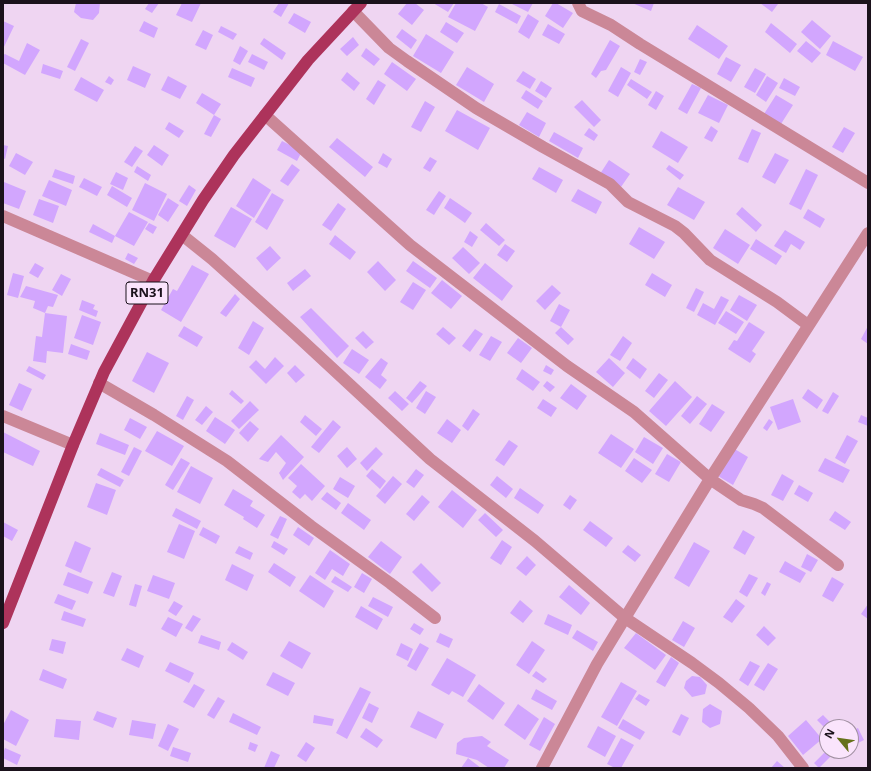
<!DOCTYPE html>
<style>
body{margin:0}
#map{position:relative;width:871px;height:771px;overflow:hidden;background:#efd5f2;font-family:"Noto Sans",sans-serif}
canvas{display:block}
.frame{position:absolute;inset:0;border:4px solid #1b121c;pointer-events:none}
.north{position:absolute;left:819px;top:719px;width:40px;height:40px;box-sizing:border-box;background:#fae4fc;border:1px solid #a190a2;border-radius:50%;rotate:299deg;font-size:11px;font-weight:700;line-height:16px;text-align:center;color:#1b121c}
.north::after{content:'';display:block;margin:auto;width:14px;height:18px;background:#66711b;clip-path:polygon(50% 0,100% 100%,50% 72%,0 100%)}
</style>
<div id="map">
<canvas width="871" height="771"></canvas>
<div class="frame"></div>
<div class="north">N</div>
</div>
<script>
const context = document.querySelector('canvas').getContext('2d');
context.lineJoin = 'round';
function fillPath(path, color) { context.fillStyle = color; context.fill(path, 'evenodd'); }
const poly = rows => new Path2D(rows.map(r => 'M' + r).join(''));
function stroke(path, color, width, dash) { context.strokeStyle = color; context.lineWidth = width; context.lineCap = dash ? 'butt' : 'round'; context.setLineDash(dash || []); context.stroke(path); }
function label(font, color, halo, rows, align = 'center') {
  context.font = font + ' "Noto Sans",sans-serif'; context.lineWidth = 3; context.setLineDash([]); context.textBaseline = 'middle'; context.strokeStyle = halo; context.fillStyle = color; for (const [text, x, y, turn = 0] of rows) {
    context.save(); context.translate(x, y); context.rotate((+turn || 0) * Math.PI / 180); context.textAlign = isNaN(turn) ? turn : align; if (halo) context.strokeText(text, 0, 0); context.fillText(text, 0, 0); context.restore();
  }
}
const building = poly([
 [76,3,100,3,99,13,93,20,81,18,74,12],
 [149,3,159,3,152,13,145,9],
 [182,3,201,3,192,22,176,15],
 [279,3,289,3,281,17,273,12],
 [407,3,415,3,424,10,412,25,398,14],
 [433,3,454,3,448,12],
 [456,3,481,3,488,7,475,31,448,17],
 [510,3,533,3,528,12],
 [553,3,556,3,573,13,563,28,545,16],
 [632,3,654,3,651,11],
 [760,3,777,3,778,4,772,12],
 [499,4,521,16,517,24,495,12],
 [294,13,311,22,305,33,288,23],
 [528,14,539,21,529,39,518,32],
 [812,20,831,36,820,49,801,32],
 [3,21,14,26,3,49],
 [144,21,158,28,154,38,139,31],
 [446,22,464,33,457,43,440,32],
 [771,23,797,44,790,53,765,32],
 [548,24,565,34,559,44,542,35],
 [697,25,728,46,719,59,688,39],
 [221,26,237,34,233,40,218,32],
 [402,29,417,40,411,49,396,37],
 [203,30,213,35,206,50,195,45],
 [426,34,454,52,441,73,413,56],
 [353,37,359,45,347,56,340,49],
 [264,38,286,53,282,60,260,44],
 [81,39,89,43,75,71,67,67],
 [610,40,620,46,606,70,601,71,596,78,591,74],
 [806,41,821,53,812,63,797,51],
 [833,41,863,57,855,71,826,55],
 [27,43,40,50,25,75,3,63,3,55,5,54,19,61],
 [240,46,248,51,240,65,233,61],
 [366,48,380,59,374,66,361,56],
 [252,54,268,62,264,70,248,62],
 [726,57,741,65,731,82,717,74],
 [640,59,647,62,640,75,634,72],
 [392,62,416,79,407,91,384,74],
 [43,64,63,71,60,79,41,73],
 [133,66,151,74,145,88,127,80],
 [467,67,494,84,484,102,456,85],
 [621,67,631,73,618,97,608,91],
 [232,68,255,78,251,87,228,77],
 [755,68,766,74,755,93,744,87],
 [523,71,536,79,530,89,516,81],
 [347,72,360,83,354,91,341,80],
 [109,76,114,80,111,85,105,82],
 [168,76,187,86,180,99,161,90],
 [767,76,778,83,766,102,756,95],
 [81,77,104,90,97,102,74,90],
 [784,78,800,87,795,96,779,88],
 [631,79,652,92,647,99,627,85],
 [378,80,386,85,374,105,366,99],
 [541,81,552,88,546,98,535,91],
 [692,84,701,88,687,114,678,109],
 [526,90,543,101,538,109,521,98],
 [656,91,664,96,656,110,648,105],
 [202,93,221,104,214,115,196,103],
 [708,95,728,105,719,123,698,113],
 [776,95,793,105,781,124,764,114],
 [582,100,601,120,594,127,574,107],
 [425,101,435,107,421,132,411,127],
 [457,110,490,128,478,150,445,131],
 [527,112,546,123,539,137,519,125],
 [214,115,221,119,211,137,204,134],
 [169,122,184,131,179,138,165,129],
 [711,126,718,131,712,142,704,138],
 [844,127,855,133,843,153,832,147],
 [589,128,598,135,594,141,584,135],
 [752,129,761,133,748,163,738,159],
 [661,131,688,147,678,163,652,147],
 [554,132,583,148,578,158,549,141],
 [337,138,373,167,365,177,329,147],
 [282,141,302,151,297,161,277,150],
 [3,145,8,146,5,159,3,158],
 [154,145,169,155,162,166,147,155],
 [135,146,143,151,132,167,124,162],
 [16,153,33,162,25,175,9,166],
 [383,153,392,159,387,168,378,163],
 [775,153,789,160,775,184,762,177],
 [430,157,437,161,430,172,423,168],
 [609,160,630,174,621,187,600,174],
 [292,164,300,170,288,186,280,181],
 [669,165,684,175,680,180,666,169],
 [137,166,151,175,148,181,134,172],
 [539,167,563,180,556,193,532,179],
 [55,169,75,176,73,184,52,177],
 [806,169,818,175,801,210,789,204],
 [116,172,128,178,123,190,110,184],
 [84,178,102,187,97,196,79,187],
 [253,178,271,190,254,218,236,206],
 [49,180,72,190,66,206,42,196],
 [4,182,26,191,19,209,3,203],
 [145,183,167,194,154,221,132,210],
 [189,185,196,190,187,206,179,201],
 [112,186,132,198,127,207,107,195],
 [678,187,705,202,694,220,667,205],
 [578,189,602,202,596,214,571,201],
 [439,191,446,196,434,215,426,210],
 [272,193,284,200,267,230,255,222],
 [168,198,179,205,168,222,158,215],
 [450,198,472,213,465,223,444,208],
 [39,199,59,206,53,223,33,215],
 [338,203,346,209,331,231,322,225],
 [231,207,252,219,235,248,214,236],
 [742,207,762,225,756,232,736,214],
 [808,209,825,219,820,228,803,218],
 [129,212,148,222,134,246,115,236],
 [149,223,157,227,153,234,145,229],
 [486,223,505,240,499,246,480,230],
 [93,224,115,236,112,243,89,232],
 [639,227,665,242,654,259,629,244],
 [725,229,750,245,738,264,713,248],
 [785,230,805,242,800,250,791,244,786,253,774,246],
 [470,231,478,237,472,247,464,242],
 [335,235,356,252,350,260,329,244],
 [756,239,782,256,776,265,750,249],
 [505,244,515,251,507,262,497,255],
 [270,246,281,258,267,271,256,258],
 [463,247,480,263,469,274,452,258],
 [128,253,138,258,134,264,125,259],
 [378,261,396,280,385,291,367,272],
 [413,261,437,278,430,288,406,271],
 [35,263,44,268,38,278,29,273],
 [485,263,513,286,502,301,473,278],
 [192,265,209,274,181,322,161,310,173,289,177,291],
 [305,269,311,276,293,291,287,283],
 [13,273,24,276,18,298,7,295],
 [652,273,672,285,665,297,645,285],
 [61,274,71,279,62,296,52,290],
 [442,280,462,296,451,309,431,293],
 [413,282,426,290,413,310,400,302],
 [552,285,561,293,545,310,536,301],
 [26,286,58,295,53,307,48,306,45,313,67,316,63,353,47,351,46,363,33,361,36,336,42,337,45,313,33,308,35,301,20,297],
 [696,288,704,292,694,312,686,308],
 [235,294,240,299,226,317,220,313],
 [739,295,757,305,747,321,730,310],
 [721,296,729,300,715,325,697,315,703,303,714,309],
 [82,300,95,305,93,309,98,311,96,317,79,310],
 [559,304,570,310,561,327,550,321],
 [311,308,349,346,337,358,300,317],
 [726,311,744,322,736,334,718,323],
 [82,315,101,322,93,345,74,338],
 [253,321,264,328,249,355,238,348],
 [749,322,765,332,752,351,756,354,750,363,728,349,734,340,737,341],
 [184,326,203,337,197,347,178,336],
 [868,326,868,344,861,339],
 [443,327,456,338,449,345,436,334],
 [561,327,574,339,568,345,555,333],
 [475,329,483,334,470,352,462,346],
 [363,331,374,342,366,349,355,338],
 [491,336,502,342,490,361,479,355],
 [623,336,632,343,620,361,610,355],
 [518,338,532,348,521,363,507,353],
 [71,344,90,351,87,360,68,354],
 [352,349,369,360,359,374,343,363],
 [147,352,169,363,154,393,132,381],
 [275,357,284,366,266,384,249,367,256,360,265,369],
 [381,358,388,363,381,375,387,380,380,389,365,377],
 [609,358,625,373,613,387,596,372],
 [633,358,647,369,640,379,626,368],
 [295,365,305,375,296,383,287,373],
 [546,365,554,370,551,375,543,371],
 [29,366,46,375,43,380,26,371],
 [522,369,540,382,533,391,516,379],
 [659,373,668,380,654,398,645,391],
 [420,381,427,386,412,403,406,398],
 [547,381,555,387,550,392,543,386],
 [675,381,692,397,666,426,649,411],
 [19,383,32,389,22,411,9,405],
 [571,384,587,396,577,410,560,398],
 [808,389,823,400,817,409,802,398],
 [232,390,244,401,241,404,229,394],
 [395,391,409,404,402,411,388,398],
 [426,391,436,397,425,414,416,408],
 [833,392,839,396,828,414,822,411],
 [187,396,194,400,183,420,176,416],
 [697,396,707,404,690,424,681,416],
 [543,399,557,408,551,417,537,408],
 [793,399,801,422,778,430,770,407],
 [250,401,259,410,239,429,231,421],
 [712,404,725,412,711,432,699,424],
 [206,406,213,412,202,425,195,420],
 [473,409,480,414,468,431,462,426],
 [305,415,322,429,316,436,300,422],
 [861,415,868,418,868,426,858,422],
 [215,417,235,430,225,444,206,431],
 [130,418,147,427,140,439,124,430],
 [447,419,461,430,452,443,437,433],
 [769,419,773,422,767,431,763,428],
 [333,420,341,427,319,453,311,447],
 [250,421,259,429,248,442,239,433],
 [157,431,184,446,172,466,145,451],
 [3,432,40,451,33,466,3,452],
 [100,433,129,445,125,455,96,444],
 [611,434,634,449,621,468,598,453],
 [281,435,304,457,283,480,279,473,286,463,276,452,268,462,259,459],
 [847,435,858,441,845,464,835,458],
 [644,437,663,448,653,464,635,452],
 [509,440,518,446,504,466,495,460],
 [134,447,142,451,129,476,121,472],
 [347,447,357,459,347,468,337,456],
 [376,447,383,454,367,471,360,463],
 [733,448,748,457,733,485,718,476],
 [667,454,681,462,669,482,655,474],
 [181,458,190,463,173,490,165,485],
 [634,458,652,470,642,483,625,471],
 [825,458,850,470,843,483,818,471],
 [301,464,325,486,312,501,305,494,300,499,292,492,297,486,288,478],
 [191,466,213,478,200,504,177,492],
 [101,468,124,480,120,487,97,475],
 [372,469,386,481,380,489,366,476],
 [416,469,424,475,414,488,406,482],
 [782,474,794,481,783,501,771,495],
 [393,476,402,484,385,504,376,496],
 [497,476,513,489,506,498,490,485],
 [340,477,355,486,348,498,333,489],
 [96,483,116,490,107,515,87,507],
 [799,485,813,493,808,502,794,494],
 [520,488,544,505,538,514,514,498],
 [233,489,253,501,250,506,265,515,257,528,243,519,244,517,224,505],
 [452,490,477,510,463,528,438,507],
 [327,492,341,503,336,510,321,499],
 [422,495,430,502,414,521,406,514],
 [570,495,577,500,570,510,563,505],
 [348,503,371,520,364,530,341,513],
 [176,508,201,521,197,529,172,516],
 [835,511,851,522,845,530,829,520],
 [485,513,503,530,496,537,478,520],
 [280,516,287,519,278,539,270,535],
 [590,521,613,538,606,547,583,530],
 [3,522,18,530,12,541,3,536],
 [179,524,195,531,184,559,167,552],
 [203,527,220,536,216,544,199,535],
 [298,527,314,538,309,546,293,535],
 [743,530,755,537,745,555,733,548],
 [502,540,512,547,501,565,490,558],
 [75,541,91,548,81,573,65,566],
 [274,541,288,549,284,555,271,547],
 [381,541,402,557,390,574,368,557],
 [694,542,710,551,689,587,674,578],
 [628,545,641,555,635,562,622,552],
 [239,546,253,553,250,560,235,553],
 [330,550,350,564,343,576,332,569,325,580,315,573],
 [807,554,818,560,811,572,801,567],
 [527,556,536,565,526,576,516,568],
 [785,561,806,573,800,583,779,572],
 [274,563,296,577,290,587,268,572],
 [421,563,441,583,432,592,412,572],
 [232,564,254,575,247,591,225,580],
 [68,572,93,582,88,594,63,585],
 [112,572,122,576,114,597,103,593],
 [362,573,372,579,364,593,354,587],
 [749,574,758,578,747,597,739,592],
 [153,575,175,583,169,599,147,591],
 [310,575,334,591,324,608,299,591],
 [335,576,352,587,348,592,331,582],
 [832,577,844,584,833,602,822,596],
 [767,582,771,584,765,596,761,593],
 [135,584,142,586,136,607,129,605],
 [569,585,590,603,581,615,559,597],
 [58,594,76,601,72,610,54,603],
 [373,597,393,607,388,617,368,606],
 [736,599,745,606,732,623,723,617],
 [520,600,533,611,523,623,510,613],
 [174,601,183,606,176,616,168,611],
 [868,604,868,619,861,614],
 [361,606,383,619,377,630,355,617],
 [64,611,86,619,83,627,61,620],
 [548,614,572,625,568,635,544,624],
 [193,615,201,619,192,632,185,628],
 [168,617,183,624,176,637,161,629],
 [683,621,695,628,684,647,672,640],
 [414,623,424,629,420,635,410,629],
 [764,626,776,638,768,646,756,635],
 [577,630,598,642,593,651,572,638],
 [440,633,453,639,449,648,436,642],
 [636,633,666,655,655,670,624,648],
 [201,635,221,642,219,650,198,643],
 [52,639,66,642,63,654,49,650],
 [289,641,311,653,302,669,280,656],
 [532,641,545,650,529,674,516,665],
 [232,642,248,652,243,660,227,650],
 [401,643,413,649,408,661,396,655],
 [420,643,429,648,416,671,407,666],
 [127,648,144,656,139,668,121,660],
 [671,657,679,663,665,687,656,682],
 [447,658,476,675,463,697,452,691,449,695,431,685],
 [750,661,760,666,748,686,739,680],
 [170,662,194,673,189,683,165,671],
 [768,663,778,669,764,691,754,685],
 [43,669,67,679,63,689,39,680],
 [536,671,547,679,543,683,532,676],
 [273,672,295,683,288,696,266,685],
 [692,676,700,677,707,685,705,694,692,697,684,688,686,681],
 [621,682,637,691,617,726,601,717],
 [194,684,205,690,194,708,183,702],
 [479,684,505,703,493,720,467,701],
 [360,687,371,692,347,739,336,733],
 [536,689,557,701,552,710,531,699],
 [639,694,650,700,646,706,635,699],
 [218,697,225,701,214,719,207,715],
 [369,703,379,708,372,723,362,718],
 [518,704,539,719,525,740,504,725],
 [710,704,722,711,720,724,710,728,702,722,703,709],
 [11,710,29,720,16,746,3,739,3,725],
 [97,711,117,718,113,728,93,720],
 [418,711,444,724,436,739,410,727],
 [233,713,261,727,257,735,229,722],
 [681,714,689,718,680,736,672,732],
 [314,715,334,719,332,726,313,723],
 [823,715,835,727,827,727,827,730,817,720],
 [544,717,555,724,540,751,529,745],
 [56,719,81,721,79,740,54,737],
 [623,719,645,732,640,740,618,728],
 [132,720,156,724,153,739,129,735],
 [806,720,822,739,803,755,788,736],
 [168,724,179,729,168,751,158,746],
 [598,726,616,736,605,757,587,747],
 [366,728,383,740,377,748,360,737],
 [858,728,864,740,856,744,851,735,851,731],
 [482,736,491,742,487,746,509,760,504,768,489,768,477,760,456,754,457,743,464,738],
 [621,738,634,745,621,768,615,768,607,764],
 [250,742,258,745,255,752,248,749],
 [306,742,315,748,306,762,297,756],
 [173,747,191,753,188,762,170,756],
 [5,748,21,755,17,765,3,758,3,753],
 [271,751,280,755,274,768,264,768],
 [826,751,832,751,834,753,819,768,814,763],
 [468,758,481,768,461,768],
 [777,761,785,768,771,768]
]);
const minor = poly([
 [578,3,582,11,611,25,640,44,868,183],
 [353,11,389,48,407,61,476,108,543,147,610,184,628,202,675,226,684,233,710,260,777,302,808,325],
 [265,115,410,245,567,366,634,412,710,479,741,500,754,504,763,508,838,565],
 [3,216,153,281],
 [182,235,212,259,293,332,430,459,535,541,625,618,692,663,719,683,749,708,778,736,803,768],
 [99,383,154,415,227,461,311,526,390,583,435,618],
 [3,416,73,445],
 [542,768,597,664,625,618,710,479,868,233]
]);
const primary = poly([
 [3,623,73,445,104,372,153,281,203,200,234,155,308,60,361,3]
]);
const shields = [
 [147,293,42]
];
const shieldNames = [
 ["RN31",147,293]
];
fillPath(building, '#d2a6fe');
stroke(minor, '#cb8797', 12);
stroke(primary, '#ad335b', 12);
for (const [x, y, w] of shields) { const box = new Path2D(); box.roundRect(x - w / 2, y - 11, w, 22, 3); context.fillStyle = '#fae4fc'; context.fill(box); stroke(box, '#1b121c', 1); }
label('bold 13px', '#1b121c', null, shieldNames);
</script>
